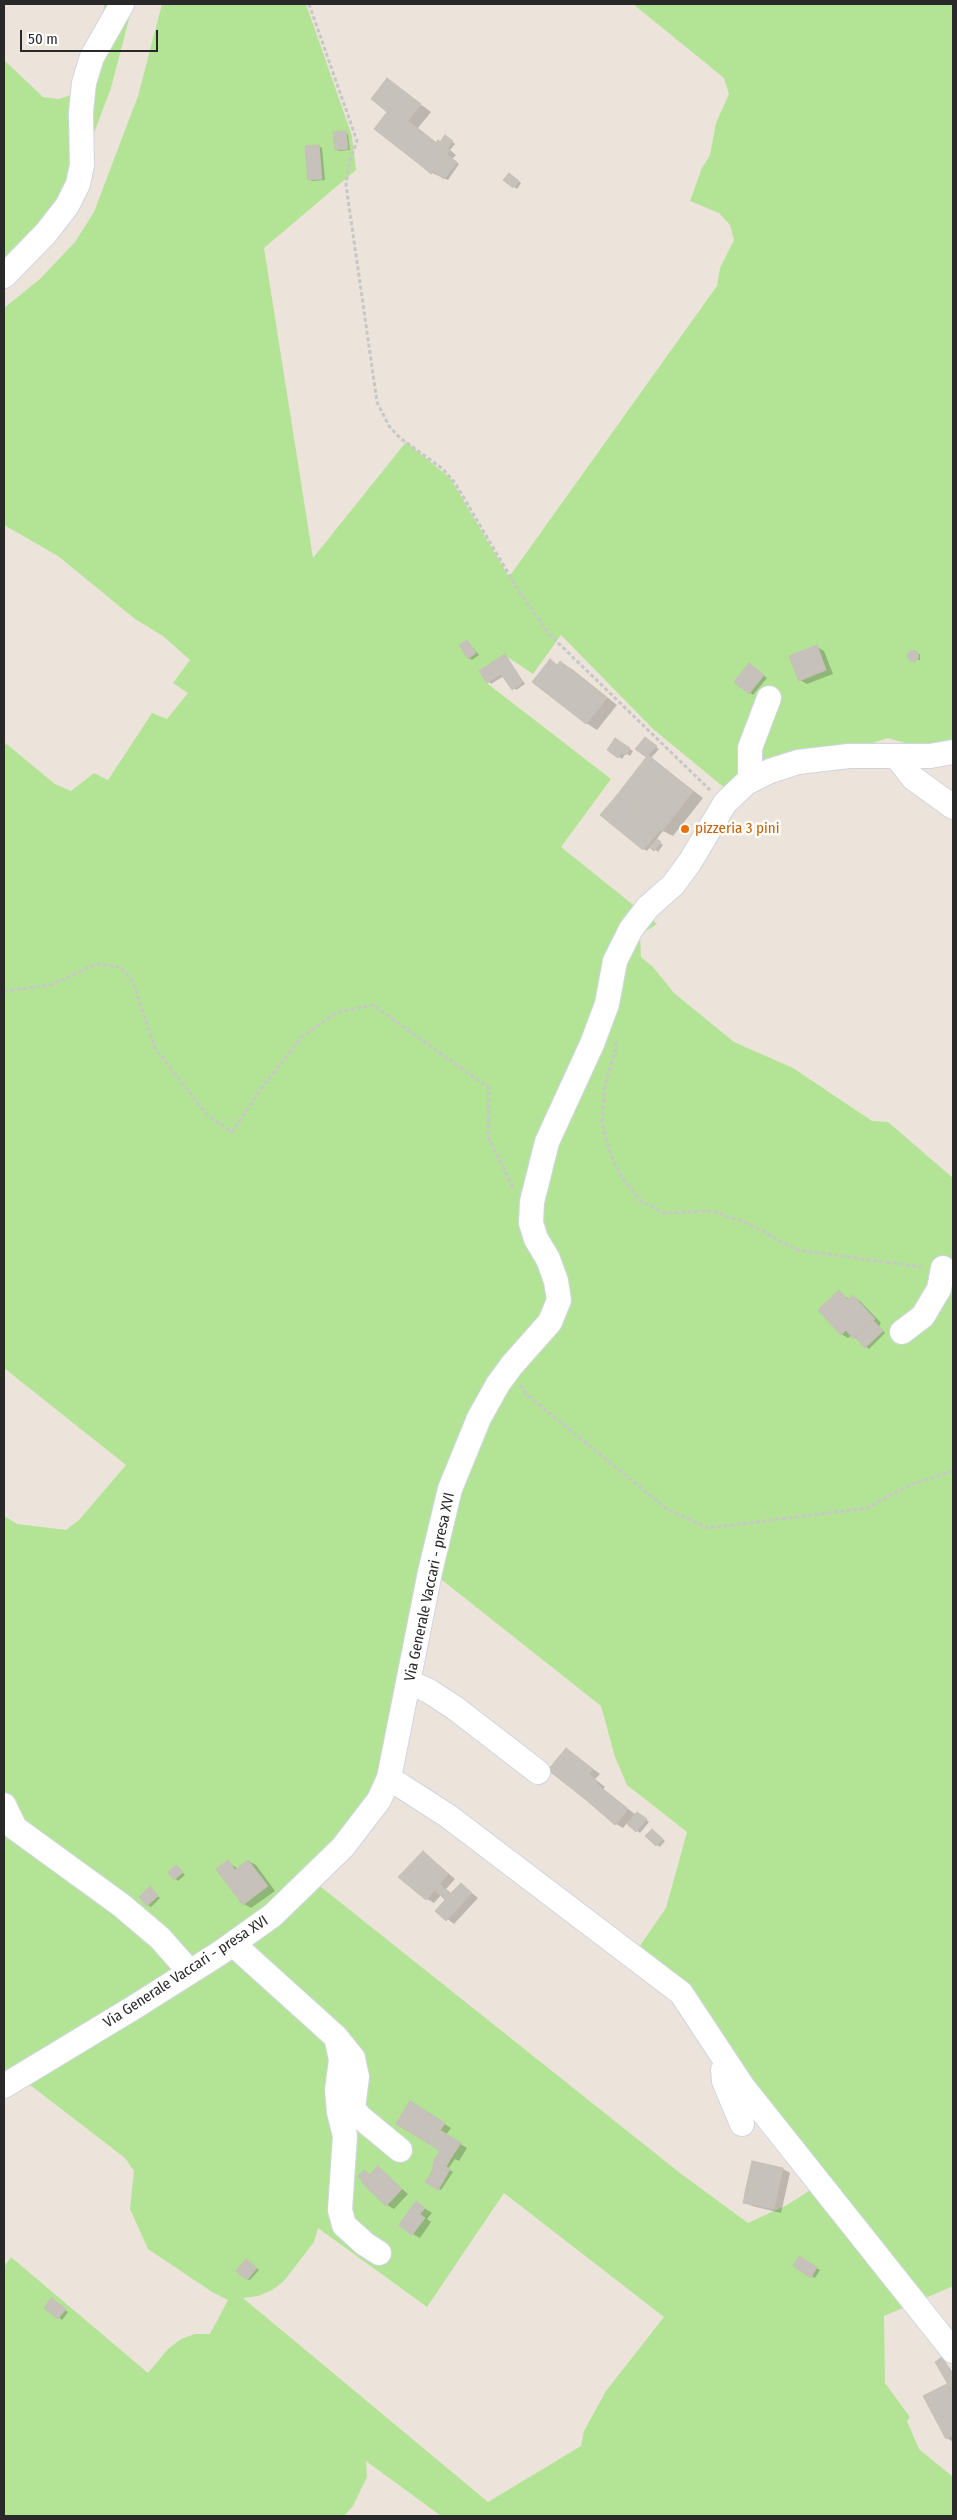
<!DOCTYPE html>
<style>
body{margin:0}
#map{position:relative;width:957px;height:2520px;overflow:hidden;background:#ece4db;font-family:"Fira Sans Condensed",sans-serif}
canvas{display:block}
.frame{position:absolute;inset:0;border:5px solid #292929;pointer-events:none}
.scale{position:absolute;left:20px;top:30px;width:138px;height:22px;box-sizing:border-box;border:2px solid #292929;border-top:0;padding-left:6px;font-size:15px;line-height:18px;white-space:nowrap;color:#292929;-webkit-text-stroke:4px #fff;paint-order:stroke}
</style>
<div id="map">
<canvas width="957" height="2520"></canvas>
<div class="frame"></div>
<div class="scale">50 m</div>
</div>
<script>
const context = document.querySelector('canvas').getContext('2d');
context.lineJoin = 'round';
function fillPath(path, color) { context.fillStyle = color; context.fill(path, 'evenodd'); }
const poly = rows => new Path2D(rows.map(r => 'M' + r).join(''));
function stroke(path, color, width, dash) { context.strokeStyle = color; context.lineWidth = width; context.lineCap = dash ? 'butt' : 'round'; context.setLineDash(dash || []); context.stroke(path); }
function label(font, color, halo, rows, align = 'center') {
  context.font = font + ' "Fira Sans Condensed",sans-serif'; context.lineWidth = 5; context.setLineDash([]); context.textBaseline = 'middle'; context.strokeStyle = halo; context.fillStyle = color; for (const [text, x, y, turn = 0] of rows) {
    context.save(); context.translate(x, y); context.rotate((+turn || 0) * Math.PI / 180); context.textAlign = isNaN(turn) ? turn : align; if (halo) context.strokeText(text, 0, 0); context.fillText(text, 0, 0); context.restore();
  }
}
const green = poly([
 [104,4,133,4,111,88,69,200,4,273,4,60,43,97,59,99,74,94,103,21],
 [162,4,306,4,352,136,356,170,264,248,313,558,406,442,450,478,509,577,717,286,720,268,734,240,730,225,719,213,690,201,702,168,710,155,716,123,729,94,724,78,633,4,953,4,953,745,925,749,888,738,753,782,743,803,653,729,561,635,533,674,506,656,488,684,611,779,561,847,657,924,640,935,641,957,653,967,674,993,734,1042,793,1068,872,1121,888,1122,953,1178,953,2286,884,2316,885,2383,910,2417,907,2421,919,2449,953,2477,953,2516,441,2516,366,2461,367,2477,353,2506,344,2516,4,2516,4,2267,11,2257,148,2373,168,2349,181,2339,195,2334,210,2334,228,2300,212,2292,148,2249,130,2209,134,2171,125,2158,21,2078,4,2075,4,1516,17,1524,66,1530,79,1520,126,1465,4,1368,4,742,55,784,71,791,94,773,108,780,152,713,167,719,188,693,173,683,190,660,163,636,135,619,58,556,4,525,4,308,40,279,75,242,94,212,138,96],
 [424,1572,442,1580,601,1706,615,1757,627,1785,687,1832,666,1908,637,1950,695,1993,735,2063,826,2180,787,2205,748,2223,680,2173,306,1875,382,1783],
 [504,2193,664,2317,606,2391,584,2431,581,2446,488,2502,243,2298,258,2296,272,2290,284,2281,314,2242,318,2228,427,2307]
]);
const shadow = poly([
 [388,80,431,112,418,128,437,143,448,138,455,144,450,150,456,155,452,159,459,164,448,180,432,173,388,111],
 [345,133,348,134,350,150,339,151,336,149],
 [319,146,322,148,325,180,312,181,309,179],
 [513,176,521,183,517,189,505,180],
 [467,641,479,655,472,660,469,658],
 [817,647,824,651,833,674,807,684,800,680],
 [910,653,920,654,920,660,911,659],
 [505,656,525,684,516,690,504,676,491,684,481,672],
 [550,661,558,666,561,663,572,669,617,705,597,730,586,723],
 [752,667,767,678,753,695,736,682],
 [615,740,633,751,630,756,626,753,622,759,609,750],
 [648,741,659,749,651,758,703,798,673,836,663,831,656,840,663,845,658,852,651,846,647,851,644,849,602,815,648,757,637,749],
 [839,1292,850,1300,853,1297,860,1301,881,1323,879,1326,885,1333,869,1349,852,1335,848,1338,841,1334],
 [566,1749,600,1774,595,1779,605,1787,603,1789,636,1815,641,1815,649,1822,640,1833,627,1823,623,1828,616,1824,550,1770],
 [655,1832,665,1841,660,1847,657,1845],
 [424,1852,455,1879,446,1889,452,1894,461,1884,478,1898,454,1924,437,1911,447,1900,441,1895,434,1903,427,1899],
 [248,1861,256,1865,275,1891,251,1908,244,1904,218,1869,228,1862,238,1869],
 [176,1866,185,1875,178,1881,169,1872],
 [150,1888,160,1898,151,1907,148,1905],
 [411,2103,451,2128,446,2135,467,2148,459,2161,455,2159,448,2169,453,2172,441,2190,427,2182,441,2150],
 [753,2163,783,2169,790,2173,781,2213,752,2206,745,2202],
 [378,2168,408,2194,394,2209,387,2205,365,2171,371,2176],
 [417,2203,432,2213,427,2219,431,2222,420,2238,413,2234],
 [799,2258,820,2270,815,2278,794,2266],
 [250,2262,259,2270,250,2280,247,2279],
 [54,2302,68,2312,62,2320,46,2308],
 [942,2358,953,2373,953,2442,947,2438,947,2385,952,2389]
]);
const building = poly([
 [387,78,421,104,408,121,436,143,419,164,374,129,387,112,371,99,387,78],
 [346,131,348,149,335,150,333,132,346,131],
 [445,135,453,141,448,148,440,142,445,135],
 [438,140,450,150,431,174,419,164,438,140],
 [319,145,322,179,308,180,305,146,319,145],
 [446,154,457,162,451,170,441,162,446,154],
 [441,162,451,170,444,179,433,171,441,162],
 [509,173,519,181,513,188,503,180,509,173],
 [467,640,476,653,468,659,459,645,467,640],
 [817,645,826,670,799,681,789,656,817,645],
 '907.5 656a5.5 5.5 0 1 1 11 0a5.5 5.5 0 1 1-11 0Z',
 [505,654,523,682,512,690,501,674,487,683,479,671,505,654],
 [550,659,557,665,560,661,607,698,586,724,532,682,550,659],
 [749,663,764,675,749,694,734,682,749,663],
 [645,737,657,746,646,757,635,749,645,737],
 [615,738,630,748,626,755,622,753,618,758,607,750,615,738],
 [648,755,668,771,637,811,617,795,648,755],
 [668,771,693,791,662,831,637,811,668,771],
 [617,795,660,830,643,850,600,815,617,795],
 [657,839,661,842,654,851,650,848,657,839],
 [839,1290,848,1300,853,1295,875,1319,853,1339,846,1330,841,1335,818,1310,839,1290],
 [873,1320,883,1331,865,1348,855,1337,873,1320],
 [566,1748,593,1769,589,1774,598,1782,585,1799,548,1770,566,1748],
 [597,1784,628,1809,615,1825,585,1799,597,1784],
 [637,1812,647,1819,636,1832,627,1824,637,1812],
 [652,1829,663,1839,656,1846,645,1836,652,1829],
 [423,1851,448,1874,426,1900,398,1877,423,1851],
 [228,1860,235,1870,248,1860,268,1886,243,1905,216,1869,228,1860],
 [176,1865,183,1872,174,1880,168,1872,176,1865],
 [461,1883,472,1893,446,1921,435,1911,445,1900,435,1890,440,1884,450,1894,461,1883],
 [150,1886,158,1896,147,1906,139,1897,150,1886],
 [410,2101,445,2123,431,2145,396,2124,410,2101],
 [440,2130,461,2143,451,2158,431,2145,440,2130],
 [440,2151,451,2158,446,2167,450,2169,444,2180,432,2173,434,2160,440,2151],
 [752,2161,783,2168,777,2195,746,2188,752,2161],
 [378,2166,402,2189,386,2206,362,2183,378,2166],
 [365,2170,370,2175,363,2182,358,2176,365,2170],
 [432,2173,444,2180,438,2190,425,2182,432,2173],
 [746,2188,777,2195,774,2209,743,2203,746,2188],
 [416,2201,425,2208,420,2214,425,2218,412,2235,399,2225,416,2201],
 [799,2256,817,2267,811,2278,793,2266,799,2256],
 [246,2259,257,2268,247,2280,236,2271,246,2259],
 [51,2298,66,2309,58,2319,44,2308,51,2298],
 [942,2357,953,2374,953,2393,935,2362,942,2357],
 [947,2384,953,2396,953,2435,946,2439,923,2396,947,2384]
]);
const path = poly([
 [309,4,357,141,349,163,346,185,377,402,389,426,400,438,443,469,455,483,520,593,550,635,710,790],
 [4,991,51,985,96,964,120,967,133,982,155,1048,207,1115,232,1132,263,1086,302,1037,337,1012,373,1005,489,1088,488,1137,514,1189],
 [615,1042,616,1048,605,1085,602,1122,609,1150,622,1178,641,1201,664,1213,712,1211,747,1223,797,1250,923,1267],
 [521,1385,526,1394,668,1510,708,1528,867,1508,910,1485,953,1471]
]);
const minor = poly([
 [4,276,46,233,67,206,78,184,82,165,81,112,84,83,92,57,122,4],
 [896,756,913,778,953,807],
 [750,781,750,748,769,698],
 [902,1332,923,1316,939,1289,943,1268],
 [409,1682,429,1691,455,1708,538,1772],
 [389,1778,448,1816,681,1993,743,2087,953,2351],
 [4,1805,15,1828,121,1905,160,1938,190,1972],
 [233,1944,336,2037,353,2058,357,2077,353,2108,360,2117,400,2150],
 [337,2041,341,2060,337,2090,339,2112,345,2136,340,2210,344,2225,365,2244,379,2253],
 [723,2070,724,2081,742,2124],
 [4,2086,133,2008,220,1953,273,1915,343,1847,379,1800,389,1778,430,1572,450,1489,479,1418,498,1384,512,1365,550,1322,559,1300,556,1281,548,1259,536,1239,531,1223,532,1202,547,1142,592,1044,607,1004,615,961,631,929,648,907,673,885,690,862,725,803,746,783,770,771,798,762,849,756,930,756,953,752]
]);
const markers = [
 [685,829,5,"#e8710a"]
];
const foodNames = [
 ["pizzeria 3 pini",695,829]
];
const streetNames = [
 ["Via Generale Vaccari - presa XVI",430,1587,-78],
 ["Via Generale Vaccari - presa XVI",186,1972,-33]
];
fillPath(green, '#b3e496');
fillPath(shadow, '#0003');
fillPath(building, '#c7c1bb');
stroke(building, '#c7c0b5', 1);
stroke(minor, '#d0d4e3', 26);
stroke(path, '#c7c7c7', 3, [4, 2.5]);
stroke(minor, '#fff', 24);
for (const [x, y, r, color] of markers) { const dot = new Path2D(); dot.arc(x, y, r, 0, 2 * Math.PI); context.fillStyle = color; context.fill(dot); stroke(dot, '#fff', 2); }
label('15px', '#c56008', '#fff', foodNames, 'left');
label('15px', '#292929', '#fff', streetNames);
</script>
